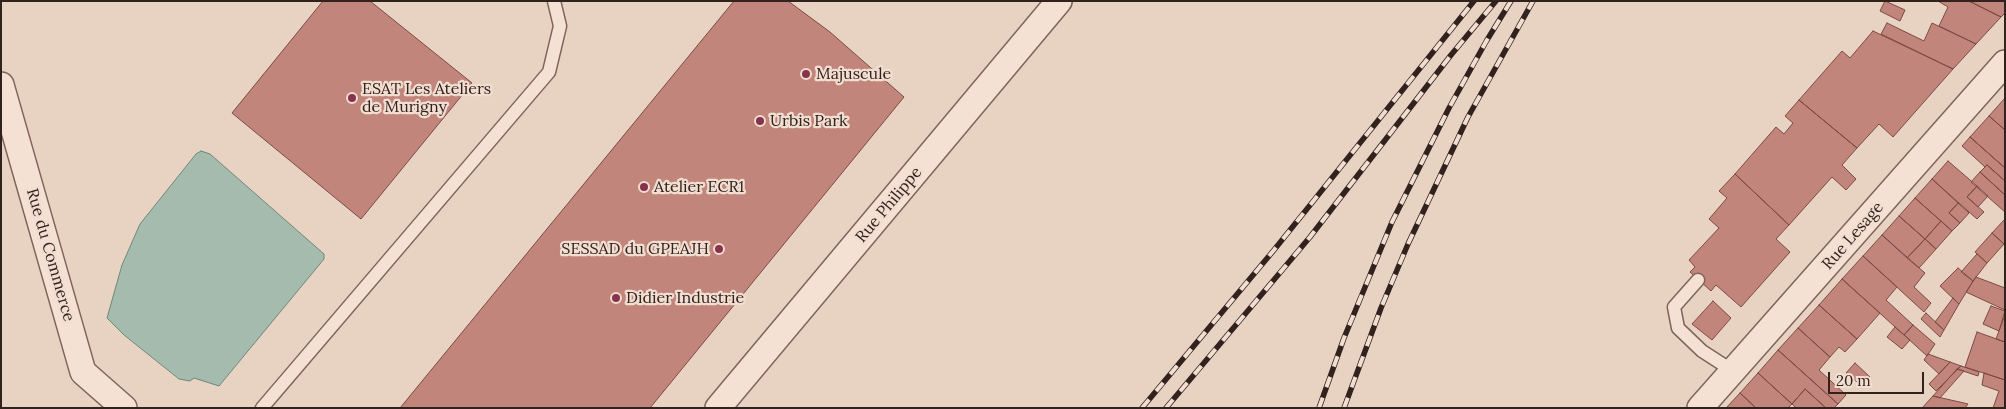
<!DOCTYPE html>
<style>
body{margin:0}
#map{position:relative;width:2006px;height:409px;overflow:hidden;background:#e8d2c2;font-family:Lora,serif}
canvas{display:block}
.frame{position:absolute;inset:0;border:2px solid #32221e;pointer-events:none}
.scale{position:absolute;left:1828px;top:372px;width:96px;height:22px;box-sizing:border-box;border:2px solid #32221e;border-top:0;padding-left:6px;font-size:15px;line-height:18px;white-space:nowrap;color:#32221e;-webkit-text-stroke:4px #f1ded1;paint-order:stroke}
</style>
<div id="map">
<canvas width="2006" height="409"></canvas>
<div class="frame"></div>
<div class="scale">20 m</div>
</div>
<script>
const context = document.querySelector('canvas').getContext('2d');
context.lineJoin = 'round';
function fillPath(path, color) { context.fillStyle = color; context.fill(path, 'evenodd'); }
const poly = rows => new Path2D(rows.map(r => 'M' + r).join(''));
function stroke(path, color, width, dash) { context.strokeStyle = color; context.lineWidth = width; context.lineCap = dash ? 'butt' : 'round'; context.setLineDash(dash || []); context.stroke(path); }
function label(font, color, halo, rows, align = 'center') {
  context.font = font + ' Lora,serif'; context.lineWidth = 4.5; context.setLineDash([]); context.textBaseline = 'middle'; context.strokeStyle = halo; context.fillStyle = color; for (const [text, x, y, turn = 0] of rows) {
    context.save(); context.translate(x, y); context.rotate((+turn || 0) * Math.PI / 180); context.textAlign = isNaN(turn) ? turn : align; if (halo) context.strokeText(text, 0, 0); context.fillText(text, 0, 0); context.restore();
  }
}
const water = poly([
 [201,151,210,154,324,254,324,259,219,386,194,378,190,381,179,379,124,335,107,318,122,265,140,224,196,154,201,151]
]);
const building = poly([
 [323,1,370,1,472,83,361,219,232,113,323,1],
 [734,1,788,1,830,32,904,97,650,408,400,408,734,1],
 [1885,1,1905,10,1900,21,1880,11,1885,1],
 [1938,1,1969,1,2001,17,1976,44,1939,26,1948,7,1938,1],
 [1969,1,2005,1,2005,13,2001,17,1969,1],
 [1887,23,1924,41,1932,23,1976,44,1953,69,1881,34,1887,23],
 [1873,31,1953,69,1893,137,1879,124,1857,148,1799,100,1842,51,1850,58,1873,31],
 [2005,98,2005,130,1989,116,2005,98],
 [1799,100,1857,148,1842,165,1856,179,1846,190,1832,177,1789,225,1735,174,1776,127,1784,134,1793,123,1785,116,1799,100],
 [1989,116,2005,130,2005,168,1970,137,1989,116],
 [1970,137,2005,168,2005,181,1987,165,1985,167,1962,146,1970,137],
 [1948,161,1977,186,1967,197,1984,212,1977,219,1932,179,1948,161],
 [1987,165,2005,181,2005,195,1980,172,1987,165],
 [1980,172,2005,195,2005,212,1971,182,1980,172],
 [1735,174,1789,225,1776,239,1790,252,1741,307,1716,285,1711,291,1690,272,1695,267,1689,260,1719,228,1709,219,1727,198,1719,191,1735,174],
 [1932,179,1958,203,1949,213,1960,223,1952,231,1915,198,1932,179],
 [1977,186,1988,196,1978,207,1967,197,1977,186],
 [1915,198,1941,221,1925,239,1899,216,1915,198],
 [1958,203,1969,213,1960,223,1949,213,1958,203],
 [1899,216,1925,239,1907,258,1882,235,1899,216],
 [2005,219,2005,243,2004,244,1992,233,2005,219],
 [1941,221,1952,231,1936,249,1925,239,1941,221],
 [1992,233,2004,244,1987,263,1975,252,1992,233],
 [1882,235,1925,273,1914,287,1931,303,1924,312,1863,256,1882,235],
 [1925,239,1936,249,1919,268,1907,258,1925,239],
 [1977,254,1987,263,1973,281,1961,272,1977,254],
 [1863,256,1897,287,1886,300,1913,325,1904,335,1842,279,1863,256],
 [1958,268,1973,281,1959,304,1940,286,1958,268],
 [1976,277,2005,288,2005,310,1966,292,1976,277],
 [1842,279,1880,313,1857,339,1819,305,1842,279],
 [1953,298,1959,304,1944,330,1935,322,1953,298],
 [1713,301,1731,318,1712,340,1692,324,1713,301],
 [1819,305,1857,339,1845,352,1839,347,1830,357,1798,328,1819,305],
 [1991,306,2005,311,1999,331,1983,324,1991,306],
 [1926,313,1944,330,1940,337,1921,319,1926,313],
 [2005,315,2005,342,1996,339,2005,315],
 [1913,325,1935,344,1927,356,1904,335,1913,325],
 [1895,327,1910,340,1902,349,1887,337,1895,327],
 [1798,328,1830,357,1819,370,1846,395,1838,404,1778,350,1798,328],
 [1977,332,2005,342,2005,380,1965,367,1977,332],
 [1778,350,1838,404,1834,408,1826,408,1805,389,1792,404,1758,373,1778,350],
 [1928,354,1950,362,1939,374,1924,360,1928,354],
 [1950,362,1961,366,1936,391,1929,384,1950,362],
 [1855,363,1870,377,1862,386,1846,373,1855,363],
 [1961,366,1979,372,1978,376,1957,369,1961,366],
 [1957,369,1964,371,1940,398,1933,396,1957,369],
 [1758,373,1792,404,1788,408,1756,408,1740,393,1758,373],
 [1984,373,2005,380,2005,408,1993,408,1999,391,1982,385,1984,373],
 [1805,389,1826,408,1796,408,1792,404,1805,389],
 [1740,393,1756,408,1726,408,1740,393],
 [1933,396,1964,403,1968,404,1965,408,1922,408,1933,396]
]);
const service = poly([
 [1698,280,1674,307,1678,328,1702,351,1733,371],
 [262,408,549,72,560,26,554,1]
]);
const minor = poly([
 [1,85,83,372,124,408],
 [718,408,1059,1],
 [1700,408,2005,63]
]);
const rail = poly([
 [1142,408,1274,250,1474,1],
 [1166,408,1310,237,1451,55,1496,1],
 [1319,408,1344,338,1392,222,1449,108,1487,40,1511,1],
 [1344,408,1381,308,1408,244,1468,117,1533,1]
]);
const markers = [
 [806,74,5,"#88334d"],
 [352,98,5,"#88334d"],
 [760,121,5,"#88334d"],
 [644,187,5,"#88334d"],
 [719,249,5,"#88334d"],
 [616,298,5,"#88334d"]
];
const poiNames = [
 ["Majuscule",816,74],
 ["ESAT Les Ateliers",362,89],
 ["de Murigny",362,107],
 ["Urbis Park",770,121],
 ["Atelier ECR1",654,187],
 ["SESSAD du GPEAJH",709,249,"right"],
 ["Didier Industrie",626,298]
];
const streetNames = [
 ["Rue Philippe",889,205,-50],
 ["Rue Lesage",1853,236,-49],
 ["Rue du Commerce",50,255,74]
];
fillPath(water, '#a4bbae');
stroke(water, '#6c8879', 1);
fillPath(building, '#c2857c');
stroke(building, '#7c4a44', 1);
stroke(service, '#80645c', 15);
stroke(minor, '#80645c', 28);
stroke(service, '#f4e1d4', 12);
stroke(minor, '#f4e1d4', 25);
stroke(rail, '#32221e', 5.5);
stroke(rail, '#f1ded1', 4, [11]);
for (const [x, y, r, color] of markers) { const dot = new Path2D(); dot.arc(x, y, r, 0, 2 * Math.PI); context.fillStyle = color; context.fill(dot); stroke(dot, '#f1ded1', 2); }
label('16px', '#32221e', '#f1ded1', poiNames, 'left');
label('16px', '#32221e', '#f1ded1', streetNames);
</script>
